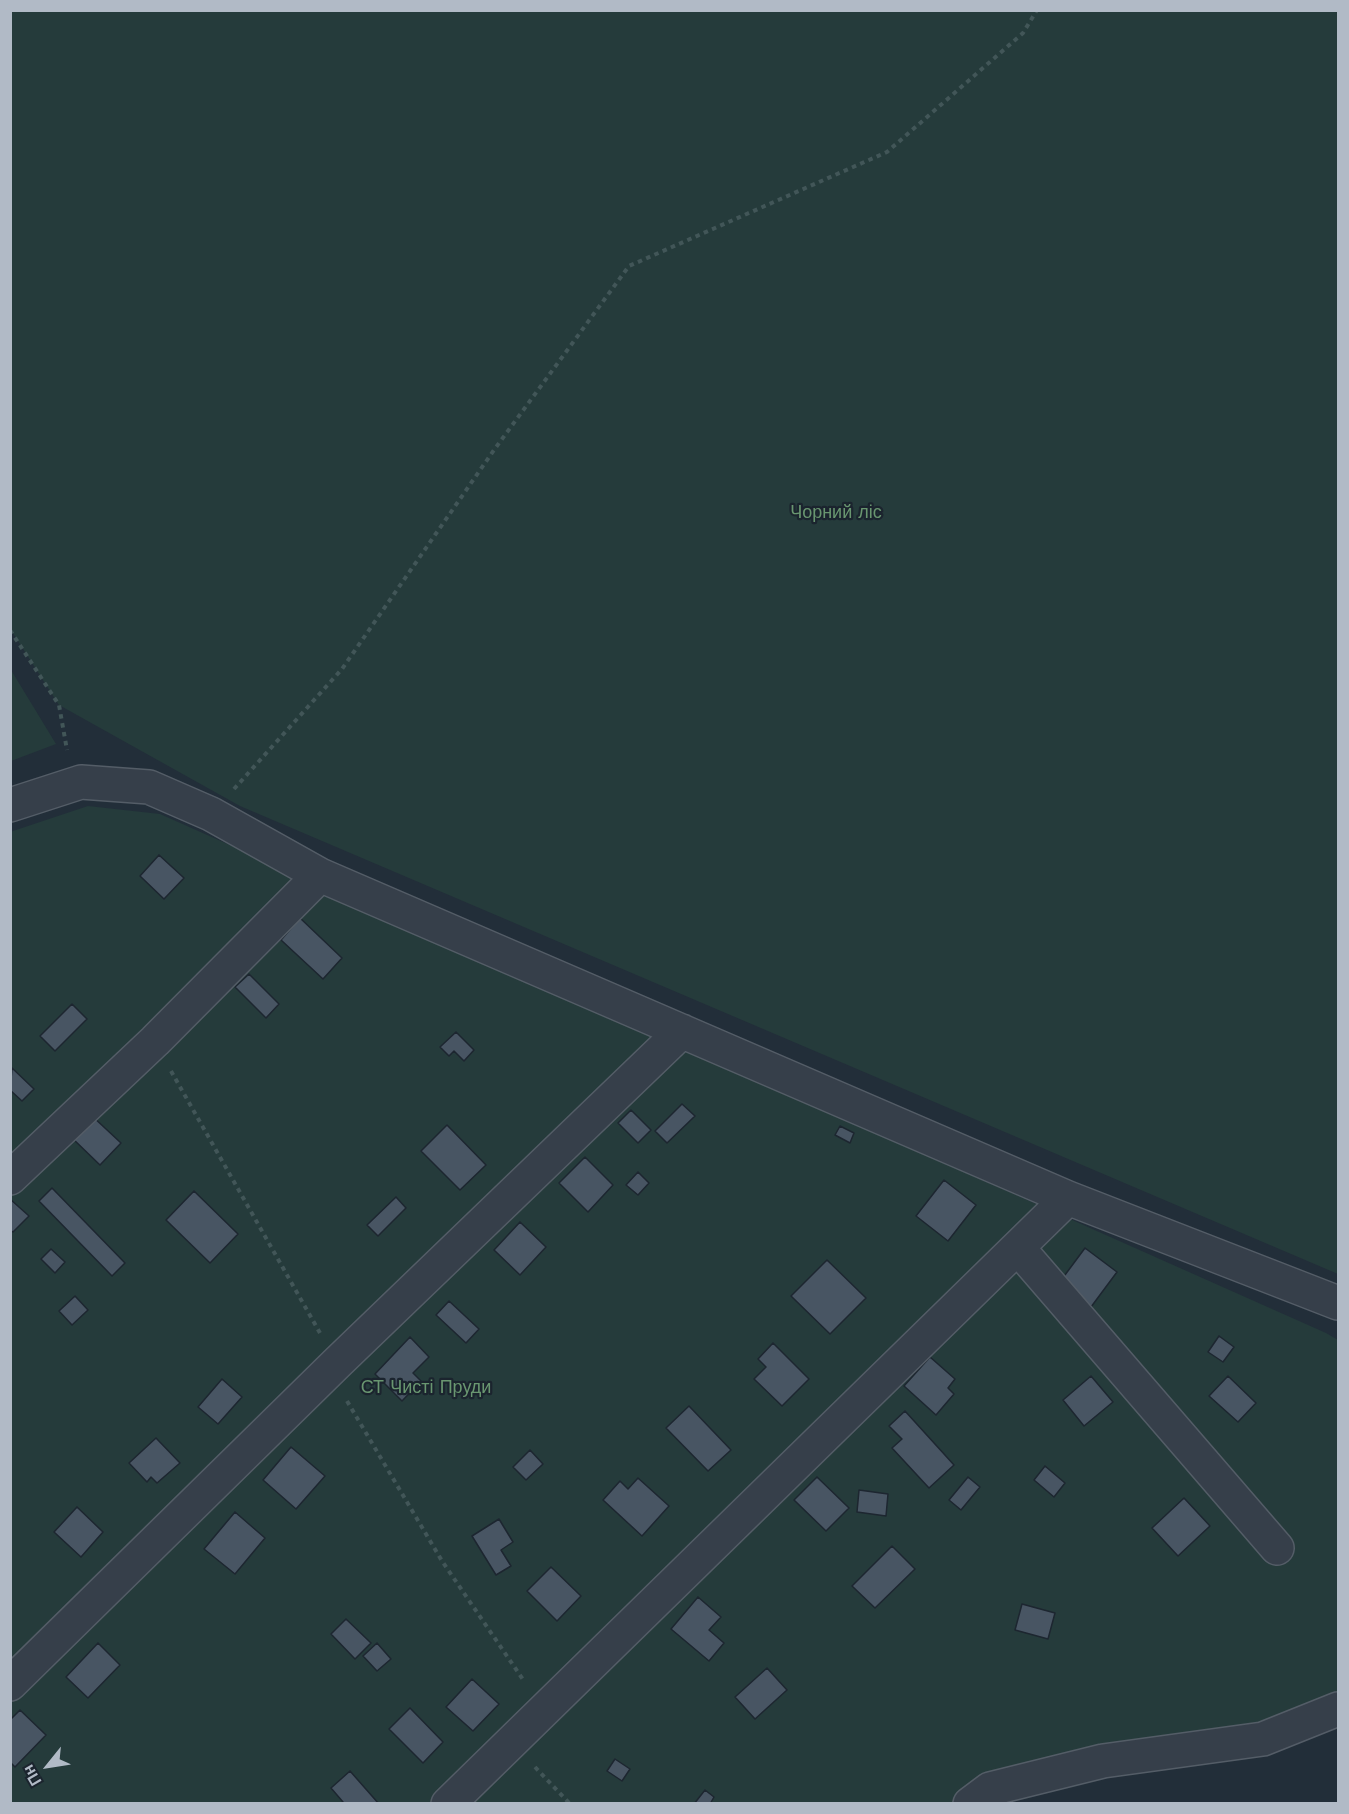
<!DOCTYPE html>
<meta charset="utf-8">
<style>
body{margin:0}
#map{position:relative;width:1349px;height:1814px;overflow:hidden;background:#222e39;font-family:"Work Sans",sans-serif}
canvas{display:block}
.frame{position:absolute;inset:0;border:12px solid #b1bac6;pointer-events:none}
.north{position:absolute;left:18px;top:1736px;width:60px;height:60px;-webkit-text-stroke:4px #1b242e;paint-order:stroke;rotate:240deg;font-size:16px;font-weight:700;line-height:24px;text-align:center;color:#b1bac6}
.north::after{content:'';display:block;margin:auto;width:21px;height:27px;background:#b1bac6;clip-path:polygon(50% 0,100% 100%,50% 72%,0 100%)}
</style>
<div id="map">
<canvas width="1349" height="1814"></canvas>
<div class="frame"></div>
<div class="north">Пн</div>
</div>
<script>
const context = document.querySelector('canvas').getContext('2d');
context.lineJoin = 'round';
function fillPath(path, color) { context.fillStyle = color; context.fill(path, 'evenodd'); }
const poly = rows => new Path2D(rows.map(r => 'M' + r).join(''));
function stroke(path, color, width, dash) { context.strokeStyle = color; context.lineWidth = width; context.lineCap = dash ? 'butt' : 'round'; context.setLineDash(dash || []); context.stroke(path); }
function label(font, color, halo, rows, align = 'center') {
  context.font = font + ' "Work Sans",sans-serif'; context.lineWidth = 4.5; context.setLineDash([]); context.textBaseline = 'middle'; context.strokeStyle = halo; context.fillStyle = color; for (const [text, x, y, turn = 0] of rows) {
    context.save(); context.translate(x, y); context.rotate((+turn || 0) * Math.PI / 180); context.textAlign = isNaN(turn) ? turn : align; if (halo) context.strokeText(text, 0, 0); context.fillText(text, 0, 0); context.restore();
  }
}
const green = poly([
 [11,10,1338,11,1338,1274,240,806,59,705,11,630],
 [11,670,56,744,11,761,10,761],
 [88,806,160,814,1326,1333,1338,1340,1338,1709,970,1803,11,1803,10,832]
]);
const building = poly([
 [159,855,184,878,164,899,140,876,159,855],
 [300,918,342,958,323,979,281,940,300,918],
 [249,974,279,1004,266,1018,235,987,249,974],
 [72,1004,87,1019,55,1051,40,1036,72,1004],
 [456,1032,474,1050,464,1061,454,1051,449,1056,440,1047,456,1032],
 [12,1068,34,1089,22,1101,10,1090,12,1068],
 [682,1104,695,1116,667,1143,655,1131,682,1104],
 [631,1110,651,1130,638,1143,618,1123,631,1110],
 [91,1115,121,1143,100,1165,70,1136,91,1115],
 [447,1125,486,1165,460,1190,421,1151,447,1125],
 [840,1126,854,1133,850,1143,835,1135,840,1126],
 [585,1157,613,1185,588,1212,559,1183,585,1157],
 [638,1172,649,1183,638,1195,626,1185,638,1172],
 [944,1180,976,1205,948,1241,916,1216,944,1180],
 [52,1188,125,1263,112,1276,39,1201,52,1188],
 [194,1191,238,1234,210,1263,166,1220,194,1191],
 [396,1197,406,1208,378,1236,367,1225,396,1197],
 [10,1199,29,1216,13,1232,10,1230,10,1199],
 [520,1222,546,1247,520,1275,494,1250,520,1222],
 [1085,1248,1117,1272,1091,1307,1059,1283,1085,1248],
 [51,1249,65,1262,55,1273,41,1259,51,1249],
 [827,1260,866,1298,830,1334,791,1296,827,1260],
 [75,1296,88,1310,72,1325,59,1311,75,1296],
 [449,1301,479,1329,466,1343,436,1315,449,1301],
 [1219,1336,1234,1347,1223,1362,1208,1352,1219,1336],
 [410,1337,429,1357,413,1373,421,1381,402,1401,375,1374,410,1337],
 [773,1343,809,1379,782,1406,754,1379,766,1367,758,1359,773,1343],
 [930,1357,955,1379,948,1388,954,1394,936,1415,904,1386,930,1357],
 [1091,1376,1113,1402,1084,1426,1063,1400,1091,1376],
 [1228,1376,1256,1403,1238,1422,1209,1396,1228,1376],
 [222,1379,242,1397,218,1424,198,1407,222,1379],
 [689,1406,731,1450,708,1471,666,1428,689,1406],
 [905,1411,954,1465,929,1488,892,1448,902,1439,889,1426,905,1411],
 [156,1438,180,1463,157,1483,151,1477,147,1482,129,1463,156,1438],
 [291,1447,325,1476,296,1509,263,1480,291,1447],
 [530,1450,543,1464,526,1480,513,1467,530,1450],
 [1045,1466,1065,1483,1054,1497,1034,1480,1045,1466],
 [817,1477,849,1508,826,1531,794,1500,817,1477],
 [968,1477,980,1487,961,1510,949,1500,968,1477],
 [638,1478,669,1506,642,1536,603,1500,620,1481,628,1489,638,1478],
 [859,1490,888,1494,886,1516,857,1512,859,1490],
 [1184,1498,1210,1526,1178,1556,1152,1528,1184,1498],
 [77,1507,103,1532,81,1557,54,1532,77,1507],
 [235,1512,265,1538,235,1574,204,1549,235,1512],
 [499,1519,513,1542,501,1550,511,1566,496,1575,472,1536,499,1519],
 [892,1546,915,1569,875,1608,852,1586,892,1546],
 [551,1567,581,1596,557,1621,527,1591,551,1567],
 [698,1597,721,1617,709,1630,724,1643,709,1661,671,1629,698,1597],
 [1022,1604,1055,1613,1048,1639,1015,1630,1022,1604],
 [346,1619,371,1643,355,1659,331,1634,346,1619],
 [98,1643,120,1665,88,1698,66,1677,98,1643],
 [377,1643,391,1659,377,1671,363,1656,377,1643],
 [767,1668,787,1690,755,1719,735,1697,767,1668],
 [472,1679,499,1704,473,1731,446,1707,472,1679],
 [410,1708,443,1742,423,1763,389,1729,410,1708],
 [20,1710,46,1735,15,1767,10,1762,10,1720,20,1710],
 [615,1759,630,1769,622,1781,607,1771,615,1759],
 [350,1771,379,1804,341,1804,343,1802,331,1788,350,1771],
 [705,1790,714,1797,710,1804,694,1804,705,1790]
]);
const path = poly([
 [10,630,59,705,67,750],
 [234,789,342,669,494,450,629,266,887,152,1023,33,1037,10],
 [171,1071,320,1333],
 [347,1401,442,1561,524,1681],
 [535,1767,570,1804]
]);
const minor = poly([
 [10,805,81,782,149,787,211,814,320,875,1068,1198,1338,1303],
 [10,1178,155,1041,320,875],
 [1018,1248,1277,1548],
 [10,1684,337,1363,682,1031],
 [448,1804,1068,1198],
 [970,1804,990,1789,1103,1761,1263,1739,1338,1709]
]);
const parkNames = [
 ["Чорний ліс",836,513],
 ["СТ Чисті Пруди",426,1388]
];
fillPath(green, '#253b3b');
fillPath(building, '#485563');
stroke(building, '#1d2630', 1.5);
stroke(minor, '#545d67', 36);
stroke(path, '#425658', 4, [4.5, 4.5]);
stroke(minor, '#363f4a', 33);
label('18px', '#699670', '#1b242e', parkNames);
</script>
